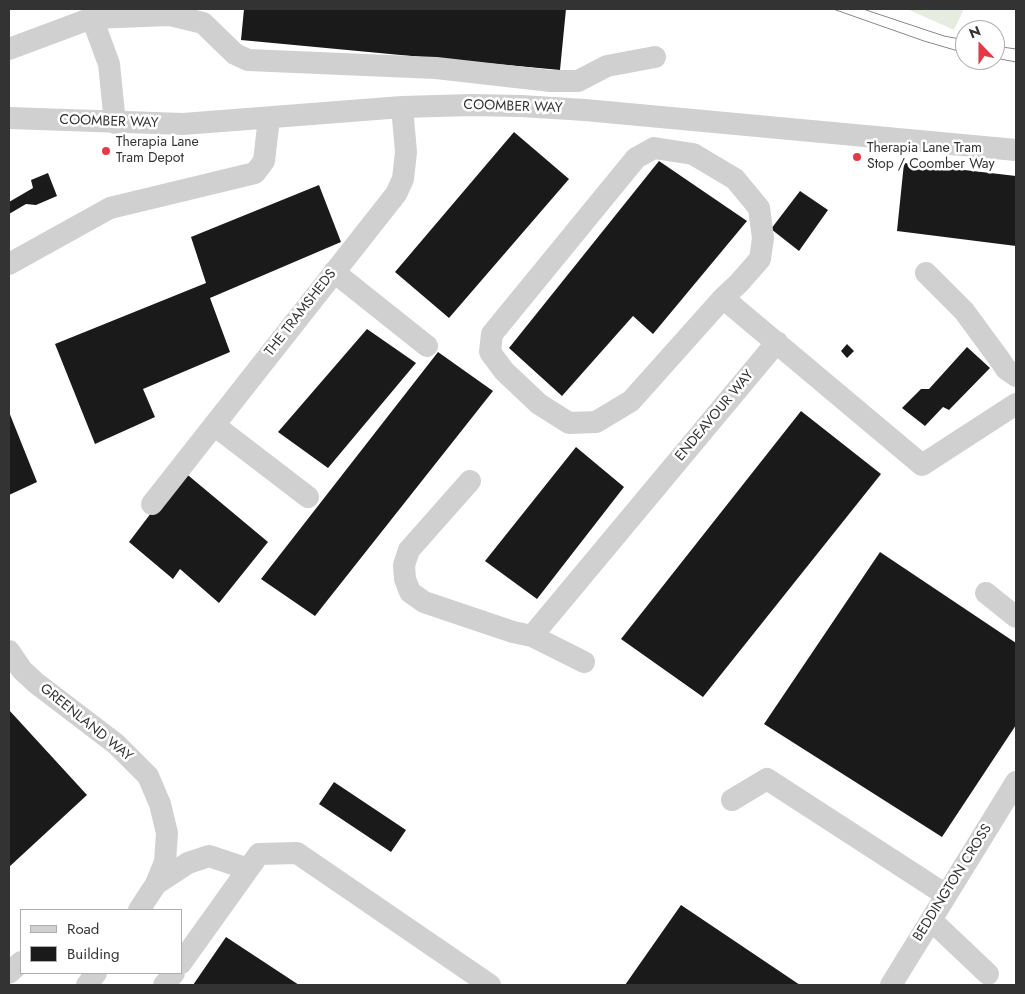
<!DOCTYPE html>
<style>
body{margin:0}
#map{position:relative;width:1025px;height:994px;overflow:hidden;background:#fff;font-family:Jost,sans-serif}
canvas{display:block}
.frame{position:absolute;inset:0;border:10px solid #333;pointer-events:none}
.legend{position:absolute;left:20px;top:909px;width:162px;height:65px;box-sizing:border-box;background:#fff;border:1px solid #adadad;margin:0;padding:6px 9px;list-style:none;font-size:15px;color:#333}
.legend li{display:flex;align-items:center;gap:10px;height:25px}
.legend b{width:25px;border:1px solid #adadad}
.north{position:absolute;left:955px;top:20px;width:50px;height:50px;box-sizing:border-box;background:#fff;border:1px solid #adadad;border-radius:50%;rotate:338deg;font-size:14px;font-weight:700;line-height:20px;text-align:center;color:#333}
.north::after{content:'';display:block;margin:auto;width:18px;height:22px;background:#e63946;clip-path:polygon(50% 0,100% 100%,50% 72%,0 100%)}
</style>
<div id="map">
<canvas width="1025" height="994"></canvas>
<div class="frame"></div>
<ul class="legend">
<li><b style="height:6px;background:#d0d0d0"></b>Road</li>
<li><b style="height:14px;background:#1a1a1a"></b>Building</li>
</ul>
<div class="north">N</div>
</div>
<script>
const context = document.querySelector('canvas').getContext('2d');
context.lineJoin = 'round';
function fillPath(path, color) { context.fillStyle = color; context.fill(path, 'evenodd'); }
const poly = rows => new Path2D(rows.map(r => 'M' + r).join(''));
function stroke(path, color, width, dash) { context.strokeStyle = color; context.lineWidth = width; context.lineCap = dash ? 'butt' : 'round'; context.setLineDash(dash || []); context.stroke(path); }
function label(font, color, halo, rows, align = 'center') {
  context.font = font + ' Jost,sans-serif'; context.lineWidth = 5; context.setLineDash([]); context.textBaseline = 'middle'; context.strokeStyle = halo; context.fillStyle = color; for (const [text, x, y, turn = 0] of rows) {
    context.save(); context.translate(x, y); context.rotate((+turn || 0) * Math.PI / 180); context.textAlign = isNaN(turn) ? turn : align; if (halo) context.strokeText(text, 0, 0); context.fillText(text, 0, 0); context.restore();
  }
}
const green = poly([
 [907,9,964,9,954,30]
]);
const building = poly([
 [244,9,566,9,560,70,241,40],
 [514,132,569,179,449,318,395,272],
 [659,161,747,221,653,334,633,316,562,396,509,348],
 [904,163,1016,176,1016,246,897,231],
 [48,173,57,196,36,205,26,204,9,214,9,202,33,188,31,180],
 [319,185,341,242,210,298,230,352,143,389,155,417,95,444,55,344,206,283,191,237],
 [800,191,828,210,799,251,771,229],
 [367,329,416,363,328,468,278,432],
 [847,344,854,351,847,358,841,351],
 [967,347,990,368,949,410,943,407,925,426,902,408,921,389,929,389],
 [438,352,493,391,315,616,261,579],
 [801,411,881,474,703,697,621,639],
 [9,412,37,482,9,495],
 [576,447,624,487,537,599,485,561],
 [183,471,268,542,219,603,180,569,173,579,129,542],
 [880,552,1016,643,1016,725,942,837,764,724],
 [9,710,87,795,9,867],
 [334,782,406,830,391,852,319,804],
 [681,905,800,985,625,985],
 [226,937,299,985,193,985]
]);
const minor = poly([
 [92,18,170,15,203,23,235,54,248,60,436,68,551,81,578,81,607,66,655,57],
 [9,49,92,18,109,64,115,123],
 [9,118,183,124,402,107,472,105,521,106,585,110,1016,150],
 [9,264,110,208,255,173,264,161,269,118],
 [334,272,427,346],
 [926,273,964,311,1000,360,1006,369,1016,376],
 [723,298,631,401,596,422,569,423,539,404,504,371,490,352,492,334,636,158,654,148,693,154,735,179,759,208,763,238,760,259,739,283,723,298,922,465,1016,404],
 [214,425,308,497],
 [470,481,409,550,404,565,405,579,410,592,424,602,513,632,532,636,584,662],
 [152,504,396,194,403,179,406,152,402,107],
 [986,593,1016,617],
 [532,636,777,342],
 [9,651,22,670,36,683,116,744,148,776,160,804,167,833,165,862,156,884,139,910],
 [732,800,767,779,946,895],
 [156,884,188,863,209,856,248,869],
 [931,920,988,974],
 [181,963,259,854,297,853,490,985],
 [9,973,21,962],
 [87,985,96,973],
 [164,985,174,973],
 [891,985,1016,782]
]);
const tram = poly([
 [833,9,924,41,965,53],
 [863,9,944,36,965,40],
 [995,46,1016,49],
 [995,58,1016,62]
]);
const markers = [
 [106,151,5,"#e63946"],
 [857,157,5,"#e63946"]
];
const streetNames = [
 ["COOMBER WAY",513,107,2],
 ["COOMBER WAY",109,122,2],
 ["THE TRAMSHEDS",301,313,-52],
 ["ENDEAVOUR WAY",715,416,-50],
 ["GREENLAND WAY",86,723,39],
 ["BEDDINGTON CROSS",953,883,-58]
];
const poiNames = [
 ["Therapia Lane",116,143],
 ["Tram Depot",116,159],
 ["Therapia Lane Tram",867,149],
 ["Stop / Coomber Way",867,165]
];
fillPath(green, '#e6ecdf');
fillPath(building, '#1a1a1a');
stroke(minor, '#d0d0d0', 22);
stroke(tram, '#888', 1);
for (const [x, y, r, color] of markers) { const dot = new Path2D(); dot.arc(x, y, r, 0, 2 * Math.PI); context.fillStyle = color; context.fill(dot); stroke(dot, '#fff', 2); }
label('14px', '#333', '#fff', streetNames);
label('14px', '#333', '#fff', poiNames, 'left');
</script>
